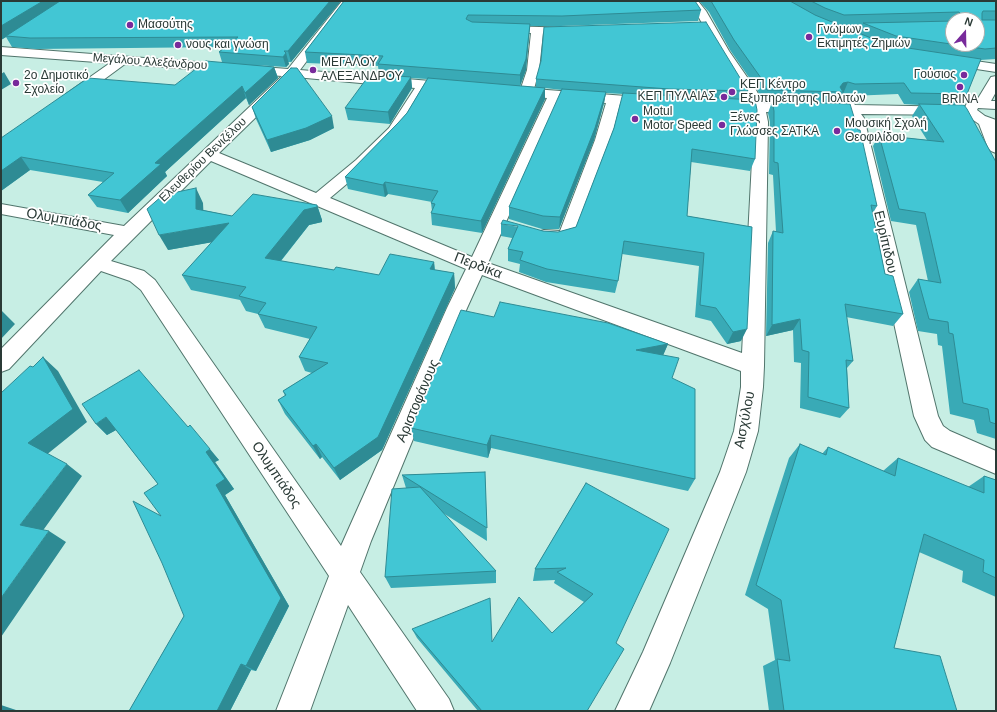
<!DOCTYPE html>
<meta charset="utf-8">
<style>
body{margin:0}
#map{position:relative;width:997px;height:712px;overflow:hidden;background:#c7eee4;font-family:Arial,sans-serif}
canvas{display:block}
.frame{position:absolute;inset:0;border:2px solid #2a3a36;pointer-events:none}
.north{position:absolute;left:945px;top:12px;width:40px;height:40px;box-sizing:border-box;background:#fff;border:1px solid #aab0af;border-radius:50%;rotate:20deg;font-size:11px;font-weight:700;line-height:16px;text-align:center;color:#2a3a36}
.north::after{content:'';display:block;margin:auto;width:14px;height:18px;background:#782a9b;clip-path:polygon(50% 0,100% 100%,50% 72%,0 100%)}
</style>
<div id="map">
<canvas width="997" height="712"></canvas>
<div class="frame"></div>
<div class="north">N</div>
</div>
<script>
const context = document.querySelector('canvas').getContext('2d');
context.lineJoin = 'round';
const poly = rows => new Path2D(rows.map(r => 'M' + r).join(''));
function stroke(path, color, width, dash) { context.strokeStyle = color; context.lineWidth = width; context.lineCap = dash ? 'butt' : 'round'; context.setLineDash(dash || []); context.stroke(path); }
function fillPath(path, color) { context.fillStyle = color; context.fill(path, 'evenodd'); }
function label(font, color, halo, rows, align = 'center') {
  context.font = font + ' Arial,sans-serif'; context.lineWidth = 3.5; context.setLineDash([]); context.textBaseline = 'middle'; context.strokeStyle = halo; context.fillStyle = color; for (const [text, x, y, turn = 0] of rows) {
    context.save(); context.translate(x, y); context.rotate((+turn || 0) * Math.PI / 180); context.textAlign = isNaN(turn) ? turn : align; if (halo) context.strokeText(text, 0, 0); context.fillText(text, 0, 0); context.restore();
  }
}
const minor = poly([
 [342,1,352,1,300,70,454,83,459,84,461,87,459,90,454,91,428,89,407,124,399,134,368,166,330,198,472,257,547,98,510,95,508,92,510,89,521,88,527,70,531,33,501,32,497,31,495,29,497,27,501,26,578,28,580,30,578,32,574,33,543,33,539,70,534,89,652,98,657,99,659,102,657,105,652,106,620,104,611,140,576,235,573,239,557,243,538,240,535,236,538,232,544,230,560,231,595,140,606,103,560,99,488,263,742,353,754,122,752,111,726,110,721,109,719,106,721,103,726,102,748,103,742,90,717,51,697,14,688,1,698,1,706,11,729,51,756,90,763,103,840,105,836,99,838,96,843,95,848,96,855,105,965,107,967,103,977,100,991,77,996,76,996,92,991,101,996,101,996,109,978,108,977,110,985,116,996,120,996,153,991,151,988,148,979,124,966,115,861,114,864,118,938,416,943,426,950,431,996,451,996,474,932,447,925,440,914,416,850,118,847,114,766,112,768,122,764,366,763,387,758,431,746,472,670,663,649,711,615,711,643,652,720,472,734,431,741,387,741,371,482,275,467,308,371,541,360,572,449,699,454,711,417,711,348,605,310,711,276,711,329,576,141,290,130,281,101,271,9,369,1,372,1,349,114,235,1,214,1,204,124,226,282,76,125,64,76,100,71,101,66,100,64,97,66,94,110,63,1,55,1,47,288,69,342,1],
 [295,77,415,88,389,128,356,160,316,193,219,153,287,87,295,77],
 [211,161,466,269,447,308,341,546,155,280,144,271,111,261,211,161],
 [890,25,894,26,896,28,894,30,835,33,831,32,829,30,831,28,835,27,890,25],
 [948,57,996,64,996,72,944,64,942,61,944,58,948,57]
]);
const wall = poly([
 [1,1,341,1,291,62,288,62,289,64,286,67,254,65,274,67,278,78,249,105,246,98,165,172,167,176,128,213,97,207,88,195,103,182,30,170,1,191,1,138,175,85,222,62,219,52,224,47,36,49,12,47,6,37,1,40],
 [344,1,701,10,698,21,561,26,530,26,526,70,520,86,536,87,536,79,748,91,745,100,755,159,750,171,691,162,687,216,752,227,741,341,727,344,711,321,695,317,699,266,622,254,618,281,615,293,546,282,519,272,520,264,508,261,508,249,512,238,501,236,501,224,543,231,558,232,576,227,614,128,623,94,606,93,604,103,594,140,559,229,542,229,509,219,509,207,562,90,545,88,545,99,482,233,432,225,431,213,432,211,431,203,432,202,388,194,385,197,348,189,345,177,398,123,407,113,427,79,411,78,412,88,390,124,348,120,345,108,379,74,378,66,307,63,305,52],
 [699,1,996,1,996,59,980,60,967,94,960,105,996,162,996,439,977,433,974,420,950,414,942,346,938,345,937,334,918,331,909,292,918,279,928,281,916,225,891,221,873,146,879,135,927,140,912,116,919,105,904,104,898,94,850,96,843,94,842,94,837,103,800,102,877,206,873,213,885,274,903,314,893,326,846,317,853,361,847,368,849,408,840,418,800,408,801,363,794,362,793,330,766,336,768,243,773,231,776,232,773,175,769,174,770,122,768,113,772,102,763,102,757,89,730,50,709,12],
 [953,20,977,20,953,44],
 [841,25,862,25,859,33],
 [252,107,334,128,310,140,271,152,256,119],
 [203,203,203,210,232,216,317,205,322,220,322,222,309,225,281,261,334,270,379,275,434,262,435,270,454,273,455,288,382,450,340,480,322,457,320,459,285,414,278,400,285,396,283,391,312,373,305,371,299,357,310,339,265,328,258,314,246,311,240,300,191,290,182,275,212,242,168,250],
 [494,317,668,344,663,355,672,378,695,479,688,491,491,448,488,458,414,441,411,428],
 [96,424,188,427,219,460,215,462,234,489,225,495,289,606,256,671,251,670,230,711,129,711,184,616,161,516,158,484,116,430,107,435],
 [800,444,822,454,828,447,883,471,898,458,968,487,984,476,996,480,996,597,962,582,963,571,919,552,894,648,957,711,769,711,763,666,775,660,768,609,745,595,789,458],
 [485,472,487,541,443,513,496,571,496,583,391,588,385,577,406,488,402,475],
 [586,483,616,643,587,711,478,711,417,638,412,629,492,642,552,633,584,602,554,583,555,580,533,581,535,569]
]);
const shadedWall = poly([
 [43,1,65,1,6,36,6,37,1,40,1,26],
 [330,1,341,1,291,62,288,51],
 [530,24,529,34,526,70,520,86,520,75],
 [286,53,289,64,286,67,283,57],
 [274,67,278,78,249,105,245,93],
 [4,72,11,84,1,90,1,74],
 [411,77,412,88,390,124,388,112],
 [848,82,843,94,842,94,843,92,840,87,843,83],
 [242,86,246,98,165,172,167,176,128,213,120,200,155,163],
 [545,88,545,99,482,233,481,221],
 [606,92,604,103,594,140,559,229,560,217],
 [332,116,334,128,310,140,271,152,267,140],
 [21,157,30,170,1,191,1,171],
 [385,182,388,194,385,197,383,185],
 [196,188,203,203,204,224,196,209],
 [317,205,322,220,322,222,309,225,271,273,265,258,304,210],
 [229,223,236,238,168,250,159,235],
 [434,262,435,277,430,269],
 [454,273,455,288,382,450,340,480,334,468],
 [1,310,15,324,1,339],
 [800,319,793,330,766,336,772,325],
 [747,329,741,341,727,344,733,332],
 [668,344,662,358,636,350],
 [43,357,58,371,87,422,45,456,28,443],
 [106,417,118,429,107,435,96,424],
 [491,435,491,448,488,458,487,445],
 [316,444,322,457,320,459,313,446],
 [210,449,219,460,215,462,234,489,225,495,289,606,256,671,246,666,206,452],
 [67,464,82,476,39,536,20,525],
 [49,531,66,542,1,637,1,598],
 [241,664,251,670,230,711,217,711],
 [1,705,19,711,1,711]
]);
const building = poly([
 [1,1,43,1,1,26,1,1],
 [60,1,330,1,288,51,284,51,286,53,283,57,219,52,238,37,30,38,6,36,60,1],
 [344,1,695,1,701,10,562,16,468,15,466,19,472,22,530,24,526,59,520,75,378,64,383,56,305,52,344,1],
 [711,1,790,1,815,15,888,45,981,59,967,94,911,93,904,83,855,84,848,82,843,83,840,87,843,92,767,90,761,78,734,40,711,1],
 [811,1,996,1,996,11,983,11,982,13,982,20,996,20,996,48,985,49,896,36,863,23,953,21,953,44,977,44,977,20,959,20,961,14,959,12,844,15,825,8,811,1],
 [706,22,748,91,669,89,536,79,541,61,544,27,706,22],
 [206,61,274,67,245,93,242,86,155,163,161,164,120,200,88,195,114,173,21,157,1,171,1,138,88,78,175,85,206,61],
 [291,68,297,68,332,116,306,128,267,140,252,107,291,68],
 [370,74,411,77,388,112,345,108,370,74],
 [428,78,545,88,481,221,431,213,435,204,431,203,438,191,385,182,383,185,345,177,398,123,407,113,428,78],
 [562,89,606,92,595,128,560,217,543,216,509,207,562,89],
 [623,93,755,100,757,110,755,159,692,149,687,216,752,227,747,329,733,332,716,308,700,305,704,253,624,241,618,281,547,269,520,260,523,252,508,249,518,226,501,224,503,220,543,231,558,232,576,227,614,128,623,93],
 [772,101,850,104,858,130,860,130,877,206,871,205,885,274,893,276,903,314,845,304,853,361,846,360,849,408,808,397,809,352,802,350,800,319,772,325,773,231,783,233,778,163,774,162,774,111,772,101],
 [919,104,964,105,967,109,996,162,996,424,990,422,988,409,963,403,953,334,949,333,948,322,929,319,918,279,941,283,925,213,899,209,879,135,944,142,919,104],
 [196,188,196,209,232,216,253,194,317,205,317,207,304,210,265,258,334,270,336,267,379,275,390,254,434,262,430,269,454,273,378,437,334,468,316,444,313,446,278,400,286,395,283,391,328,363,299,357,317,327,258,314,266,303,239,296,246,287,182,275,229,223,159,235,147,209,163,195,196,188],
 [500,302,608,323,668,344,636,350,679,358,672,378,695,389,695,479,491,435,487,445,411,428,461,310,494,317,500,302],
 [43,357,73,409,28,443,67,464,20,525,49,531,1,598,1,393,30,366,33,367,43,357],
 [139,370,188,427,190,425,210,449,206,452,225,479,216,485,281,598,246,666,241,664,217,711,129,711,184,616,162,563,133,501,161,516,144,493,158,484,106,417,96,424,82,404,139,370],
 [800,444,826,455,828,447,895,476,898,458,984,493,984,476,996,480,996,578,983,572,984,560,924,534,894,648,940,656,957,711,784,711,777,659,790,661,781,600,756,585,800,444],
 [485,472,487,528,402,475,485,472],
 [586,483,669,529,616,643,624,649,587,711,482,711,412,629,490,598,492,642,519,597,552,633,593,594,557,572,566,568,535,569,586,483],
 [420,487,496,571,385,577,392,489,420,487]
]);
const markers = [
 [130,25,4,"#782a9b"],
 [809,37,4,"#782a9b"],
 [178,45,4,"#782a9b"],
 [313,70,4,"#782a9b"],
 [964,75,4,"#782a9b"],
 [16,83,4,"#782a9b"],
 [960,87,4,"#782a9b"],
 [732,92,4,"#782a9b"],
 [724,97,4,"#782a9b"],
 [635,119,4,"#782a9b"],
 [722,125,4,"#782a9b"],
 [837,131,4,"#782a9b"]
];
const farPoinames = [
 ["Μασούτης",138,25],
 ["Γνώμων -",817,30],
 ["Εκτιμητές Ζημιών",817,44],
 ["νους και γνώση",186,45],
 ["ΜΕΓΑΛΟΥ",321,63],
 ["ΑΛΕΞΑΝΔΡΟΥ",321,77],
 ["Γούσιος",956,75,"right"],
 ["2ο Δημοτικό",24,76],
 ["Σχολείο",24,90],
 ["ΚΕΠ Κέντρο",740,85],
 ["Εξυπηρέτησης Πολιτών",740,99],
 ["ΚΕΠ ΠΥΛΑΙΑΣ",716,97,"right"],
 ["BRINA",960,100,"center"],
 ["Motul",643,112],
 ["Motor Speed",643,126],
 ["Ξένες",730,118],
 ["Γλώσσες ΣΑΤΚΑ",730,132],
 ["Μουσική Σχολή",845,124],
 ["Θεοφιλίδου",845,138]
];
const farStreetnames = [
 ["Μεγάλου Αλεξάνδρου",150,62,4],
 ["Ελευθερίου Βενιζέλου",203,160,-44]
];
const streetNames = [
 ["Ολυμπιάδος",64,220,10],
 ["Ευρίπιδου",885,242,77],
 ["Περδίκα",478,266,21],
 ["Αριστοφάνους",418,401,-67],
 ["Αισχύλου",745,420,-79],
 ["Ολυμπιάδος",276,475,56]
];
stroke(minor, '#51756c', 2);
fillPath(minor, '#fff');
fillPath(wall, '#39aab6');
fillPath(shadedWall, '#2e8b94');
fillPath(building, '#42c6d4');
stroke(building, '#2e8b94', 1);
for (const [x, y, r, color] of markers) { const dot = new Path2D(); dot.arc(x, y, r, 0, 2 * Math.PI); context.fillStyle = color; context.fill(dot); stroke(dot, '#fff', 1.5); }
label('12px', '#2a3a36', '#fff', farPoinames, 'left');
label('12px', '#2a3a36', '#fff', farStreetnames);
label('14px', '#2a3a36', '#fff', streetNames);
</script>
